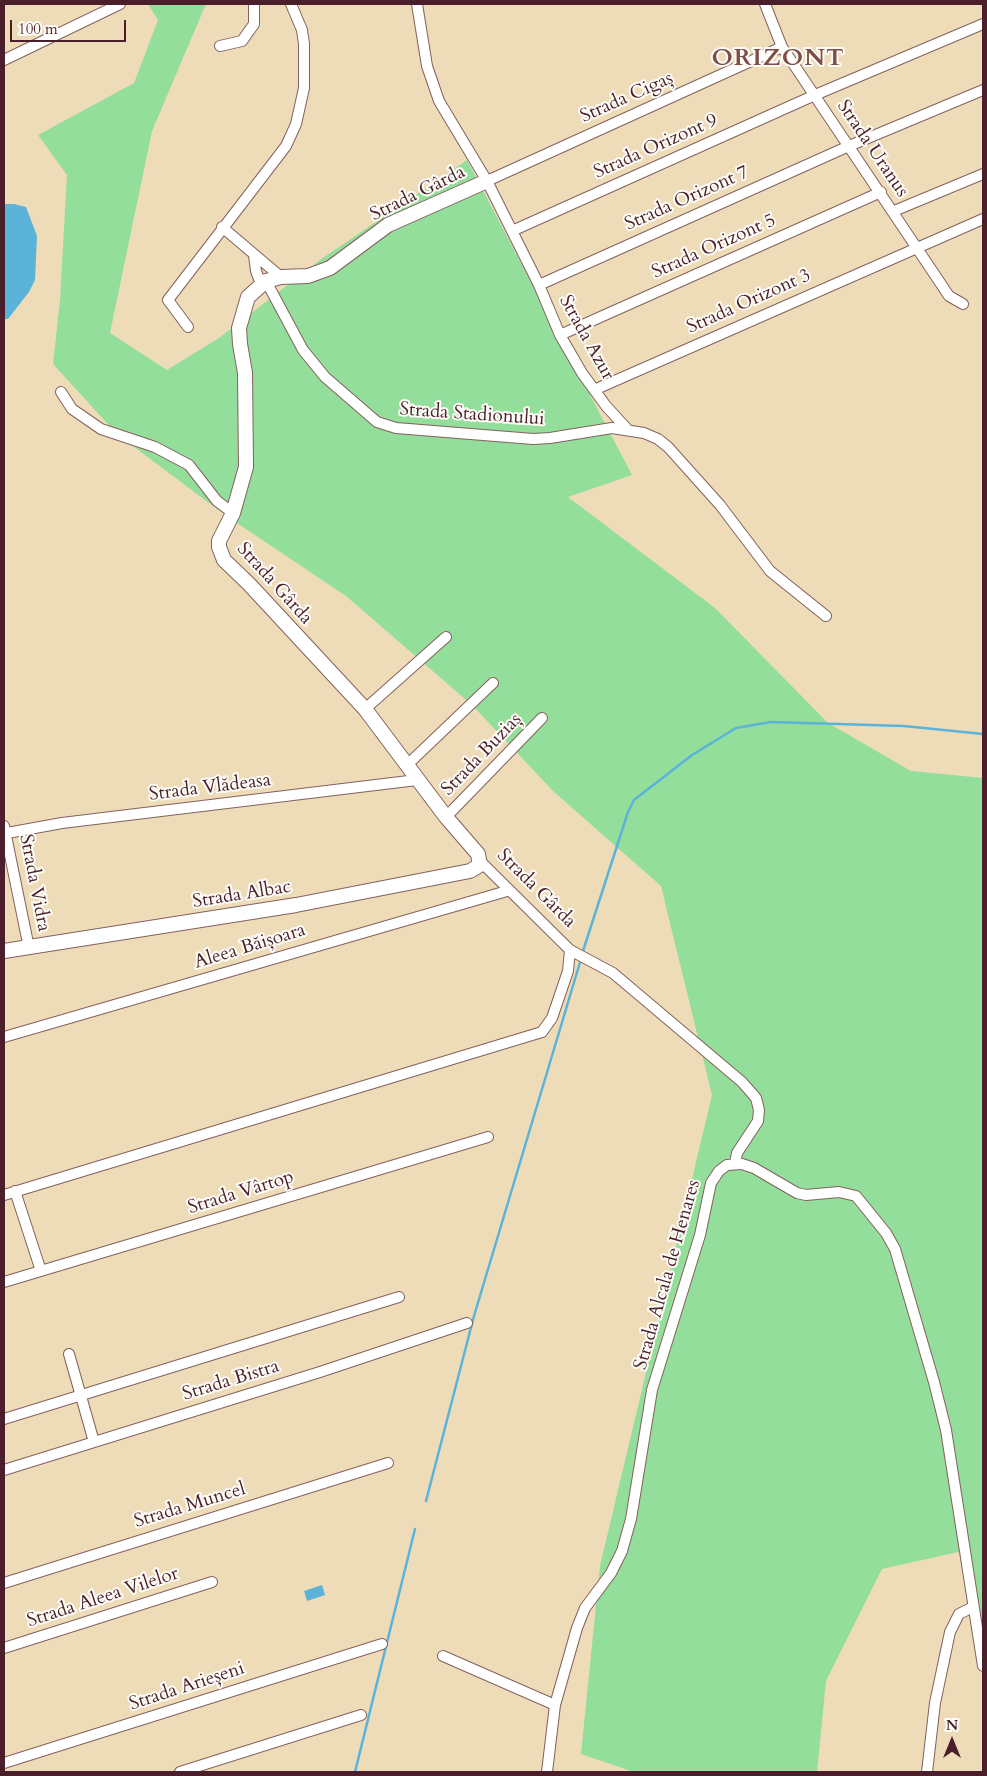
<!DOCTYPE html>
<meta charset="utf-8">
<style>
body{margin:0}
#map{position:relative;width:987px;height:1776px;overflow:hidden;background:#eedcb9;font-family:Cardo,serif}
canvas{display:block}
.frame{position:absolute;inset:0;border:5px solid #4a1f2b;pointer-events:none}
.north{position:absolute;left:927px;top:1716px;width:50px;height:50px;-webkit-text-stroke:4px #fdfcf7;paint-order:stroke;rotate:0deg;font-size:14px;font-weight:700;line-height:20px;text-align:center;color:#4a1f2b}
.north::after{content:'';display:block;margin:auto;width:18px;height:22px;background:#4a1f2b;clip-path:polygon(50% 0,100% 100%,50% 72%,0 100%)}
.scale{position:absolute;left:10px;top:20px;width:116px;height:22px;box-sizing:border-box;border:2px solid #4a1f2b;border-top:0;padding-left:6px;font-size:15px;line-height:18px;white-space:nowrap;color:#4a1f2b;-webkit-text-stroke:4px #fdfcf7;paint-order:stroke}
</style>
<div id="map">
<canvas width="987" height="1776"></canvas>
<div class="frame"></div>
<div class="north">N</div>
<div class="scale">100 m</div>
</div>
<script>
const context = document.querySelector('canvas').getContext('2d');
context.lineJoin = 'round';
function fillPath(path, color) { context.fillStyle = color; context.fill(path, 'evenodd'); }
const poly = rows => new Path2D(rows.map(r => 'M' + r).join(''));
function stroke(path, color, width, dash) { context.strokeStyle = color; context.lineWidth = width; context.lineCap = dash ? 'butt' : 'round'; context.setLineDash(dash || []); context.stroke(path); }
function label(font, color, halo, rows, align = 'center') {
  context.font = font + ' Cardo,serif'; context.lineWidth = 4; context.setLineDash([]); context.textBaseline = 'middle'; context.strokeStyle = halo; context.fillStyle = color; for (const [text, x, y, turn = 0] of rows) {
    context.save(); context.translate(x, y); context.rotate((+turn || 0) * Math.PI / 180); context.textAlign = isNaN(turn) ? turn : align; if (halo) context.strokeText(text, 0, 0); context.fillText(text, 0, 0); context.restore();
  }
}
const green = poly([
 [148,4,206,4,152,131,110,333,167,370,219,338,320,260,467,160,632,475,568,497,715,608,828,723,911,771,983,778,983,1646,967,1550,882,1569,826,1681,817,1772,634,1772,581,1754,600,1566,712,1095,661,886,553,791,472,705,346,596,225,515,117,434,53,364,60,300,67,175,38,135,134,83,158,20]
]);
const water = poly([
 [4,204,14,204,26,207,37,236,35,280,29,292,8,319,4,319],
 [322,1585,325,1595,307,1601,304,1591]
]);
const stream = poly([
 [582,954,628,812,634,800,692,755,736,728,771,722,904,726,983,734],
 [426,1501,474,1316,581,959],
 [355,1772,415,1529]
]);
const street = poly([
 [417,4,427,66,439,101,487,181,539,285,560,335,582,373,606,406,628,430],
 [765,4,782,47,949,296,963,304],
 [220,46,242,41,254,24,254,4],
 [4,60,120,4],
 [487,181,782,47],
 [894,211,983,174],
 [222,227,281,277],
 [512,231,815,95,983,24],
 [254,255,256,271,261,284],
 [266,281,303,350,325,377,377,422,396,428,533,439,550,438,612,428,644,433,658,439,668,447,720,505,770,571,826,616],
 [539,285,849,146,983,90],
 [188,327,168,300,286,146,296,124,304,88,304,44,302,30,291,4],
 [560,335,881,192],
 [594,390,983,219],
 [61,392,72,409,101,429,155,447,189,465,217,501,233,513],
 [365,709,446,637],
 [406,766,493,683],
 [446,817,542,718],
 [4,826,29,948],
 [7,833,62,823,417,780],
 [481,862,570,950],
 [570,950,613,973,742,1082,756,1098,759,1110,758,1121,737,1153,735,1164],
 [4,1037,507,891],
 [15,1191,41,1271],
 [4,1195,542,1032,552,1018,568,971,570,950],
 [4,1282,488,1137],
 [69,1354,94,1442],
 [4,1419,399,1297],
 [4,1470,320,1372,467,1323],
 [4,1583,388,1463],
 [4,1648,212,1582],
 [443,1656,555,1705],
 [4,1763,382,1644],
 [180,1772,361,1715],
 [547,1772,555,1705,577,1628,585,1608,611,1573,622,1551,631,1519,652,1390,700,1235,711,1183,719,1171,727,1165,742,1164,754,1168,797,1193,806,1195,839,1192,856,1196,886,1233,895,1249,934,1382,946,1430,983,1666],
 [927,1772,935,1703,950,1632,959,1614,973,1607]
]);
const secondary = poly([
 [4,951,296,905,470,871,480,865,478,854,446,817,365,709,249,584,224,560,219,547,219,541,233,513,246,467,245,373,240,344,239,328,248,297,266,281,281,277,308,276,330,268,388,225,487,181]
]);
const streetNames = [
 ["Strada Cigaș",627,98,-24],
 ["Strada Orizont 9",656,147,-24],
 ["Strada Uranus",872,149,56],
 ["Strada Gârda",418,194,-26],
 ["Strada Orizont 7",687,199,-24],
 ["Strada Orizont 5",714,247,-24],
 ["Strada Orizont 3",749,302,-24],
 ["Strada Azur",586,338,61],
 ["Strada Stadionului",472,415,4],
 ["Strada Gârda",274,584,48],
 ["Strada Buziaș",482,755,-46],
 ["Strada Vlădeasa",210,788,-7],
 ["Strada Vidra",34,883,79],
 ["Strada Gârda",536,889,45],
 ["Strada Albac",242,895,-9],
 ["Aleea Băișoara",250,947,-17],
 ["Strada Vârtop",241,1193,-17],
 ["Strada Alcala de Henares",668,1275,-74],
 ["Strada Bistra",231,1381,-17],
 ["Strada Muncel",190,1506,-17],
 ["Strada Aleea Vilelor",103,1598,-18],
 ["Strada Arieșeni",187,1687,-18]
];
const districtNames = [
 ["ORIZONT",778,59]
];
fillPath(green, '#92de9a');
fillPath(water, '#5cb3d9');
stroke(stream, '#5cb3d9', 2.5);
stroke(street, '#83615d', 12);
stroke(secondary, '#83615d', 16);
stroke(street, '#fff', 10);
stroke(secondary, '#fff', 14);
label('19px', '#4a1f2b', '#fdfcf7', streetNames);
context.letterSpacing = '1px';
label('bold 24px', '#804c48', '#fdfcf7', districtNames);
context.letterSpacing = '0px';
</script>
